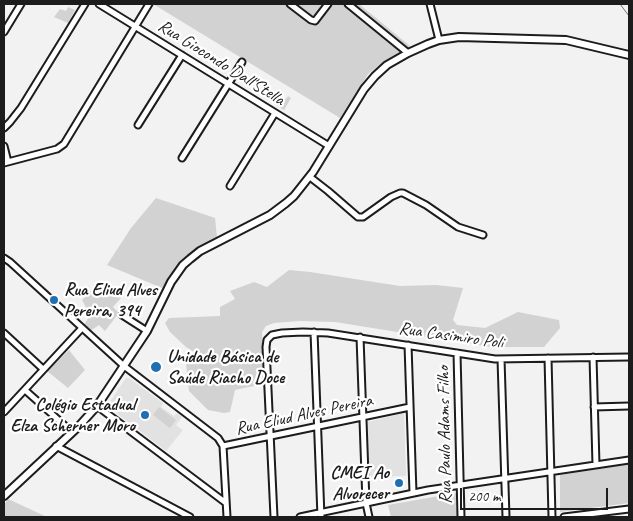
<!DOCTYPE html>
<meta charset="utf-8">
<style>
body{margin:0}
#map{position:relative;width:633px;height:521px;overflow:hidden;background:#f2f2f2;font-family:Caveat,sans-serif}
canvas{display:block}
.frame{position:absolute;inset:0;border:5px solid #1c1c1c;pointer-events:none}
.scale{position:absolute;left:460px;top:488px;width:148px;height:22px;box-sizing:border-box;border:2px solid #1c1c1c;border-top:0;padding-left:6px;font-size:15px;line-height:18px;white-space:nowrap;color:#1c1c1c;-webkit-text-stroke:4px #fff;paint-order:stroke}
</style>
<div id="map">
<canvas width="633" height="521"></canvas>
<div class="frame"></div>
<div class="scale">200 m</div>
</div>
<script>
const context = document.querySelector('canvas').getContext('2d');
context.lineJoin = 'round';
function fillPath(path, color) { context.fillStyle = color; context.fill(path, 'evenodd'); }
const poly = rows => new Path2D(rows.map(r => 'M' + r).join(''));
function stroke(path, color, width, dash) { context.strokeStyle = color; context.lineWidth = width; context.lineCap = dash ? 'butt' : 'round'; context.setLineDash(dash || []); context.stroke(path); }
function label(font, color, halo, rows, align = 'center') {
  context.font = font + ' Caveat,sans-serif'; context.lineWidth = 4.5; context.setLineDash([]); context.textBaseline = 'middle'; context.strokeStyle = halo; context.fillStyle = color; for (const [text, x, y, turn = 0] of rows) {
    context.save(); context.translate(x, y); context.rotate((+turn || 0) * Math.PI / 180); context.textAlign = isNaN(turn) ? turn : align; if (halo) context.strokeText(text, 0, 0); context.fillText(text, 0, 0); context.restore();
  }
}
const built = poly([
 [126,378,129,378,163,403,161,407,174,416,177,413,182,417,176,425,183,430,166,451,107,406],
 [404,413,406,476,369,477,368,422]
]);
const green = poly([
 [153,4,359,4,410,46,383,62,368,74,340,118],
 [68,7,75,10,68,23,54,17,60,9,66,11],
 [282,96,286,99,288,96,291,98,284,110,276,105],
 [156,198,215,218,217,237,198,247,185,258,162,288,107,265,131,228],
 [289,270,310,272,400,286,436,285,463,288,453,320,457,325,485,328,518,312,559,320,560,328,544,347,491,347,335,322,299,321,274,323,266,326,262,332,263,384,235,390,230,412,224,413,208,410,189,391,186,363,194,352,186,347,170,332,165,323,169,318,220,316,220,307,235,299,230,291,254,282,267,287],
 [95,287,121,298,113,307,119,313,105,331,99,325,90,331,84,325,90,315,82,300],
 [69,350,85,370,68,388,47,371],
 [159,407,176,420,170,428,153,415],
 [629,464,629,503,560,512,560,475],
 [456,493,457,517,391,517,388,505],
 [8,499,47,517,4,517,4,505]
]);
const stream = poly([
 [620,4,629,16]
]);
const minor = poly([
 [99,4,329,146],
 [290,4,311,20,315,21,328,4],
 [348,4,408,53],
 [430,4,439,40],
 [4,32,21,4],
 [138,125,182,55],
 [4,128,10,122,21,108,85,4],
 [4,146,8,162],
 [182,158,242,62],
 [4,163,57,149,64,144,149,4],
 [310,177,328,191,358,217,363,217,391,197,400,193,403,193,426,205,458,227,483,235],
 [230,186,275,113],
 [4,258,10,262,124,366,218,438,223,446,227,517],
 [122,315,147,331],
 [314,332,321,517],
 [4,333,43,369],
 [360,337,366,503,369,517],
 [408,345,413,493],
 [457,353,461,517],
 [593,357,596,465],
 [548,358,552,517],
 [501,359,506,517],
 [25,390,72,432],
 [97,406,226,503],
 [594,407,629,406],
 [4,412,82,328],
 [56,446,190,517],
 [223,446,410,407],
 [274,517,266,347,267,340,272,335,282,333,303,332,328,333,495,359,629,357],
 [300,517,428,490,629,460],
 [564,517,629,509]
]);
const major = poly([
 [4,496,79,426,97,406,147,331,171,282,183,265,190,259,200,251,270,215,286,203,294,196,313,172,364,89,375,76,387,65,408,53,428,44,439,40,459,37,566,40,629,55]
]);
const markers = [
 [54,300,5,"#1f6fb2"],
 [156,367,6,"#1f6fb2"],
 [145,415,5,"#1f6fb2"],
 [399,483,5,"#1f6fb2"]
];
const streetNames = [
 ["Rua Giocondo Dall'Stella",221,63,32],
 ["Rua Casimiro Poli",451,336,8],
 ["Rua Eliud Alves Pereira",304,415,-12],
 ["Rua Paulo Adams Filho",445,435,-91]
];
const poiNames = [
 ["Rua Eliud Alves",64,290],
 ["Pereira, 394",64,311],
 ["Unidade Básica de",167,357],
 ["Saúde Riacho Doce",167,378],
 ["Colégio Estadual",135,405,"right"],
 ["Elza Scherner Moro",135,426,"right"],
 ["CMEI Ao",389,473,"right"],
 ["Alvorecer",389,494,"right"]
];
fillPath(built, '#e2e2e2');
fillPath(green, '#d2d2d2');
stroke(stream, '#707070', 1);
stroke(minor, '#1c1c1c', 9);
stroke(major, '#1c1c1c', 10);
stroke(minor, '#fff', 5);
stroke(major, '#fff', 6);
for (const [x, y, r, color] of markers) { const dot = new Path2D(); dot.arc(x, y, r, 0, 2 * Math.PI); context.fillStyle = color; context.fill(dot); stroke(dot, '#fff', 2); }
label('18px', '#1c1c1c', '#fff', streetNames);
label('bold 18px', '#1c1c1c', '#fff', poiNames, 'left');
</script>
